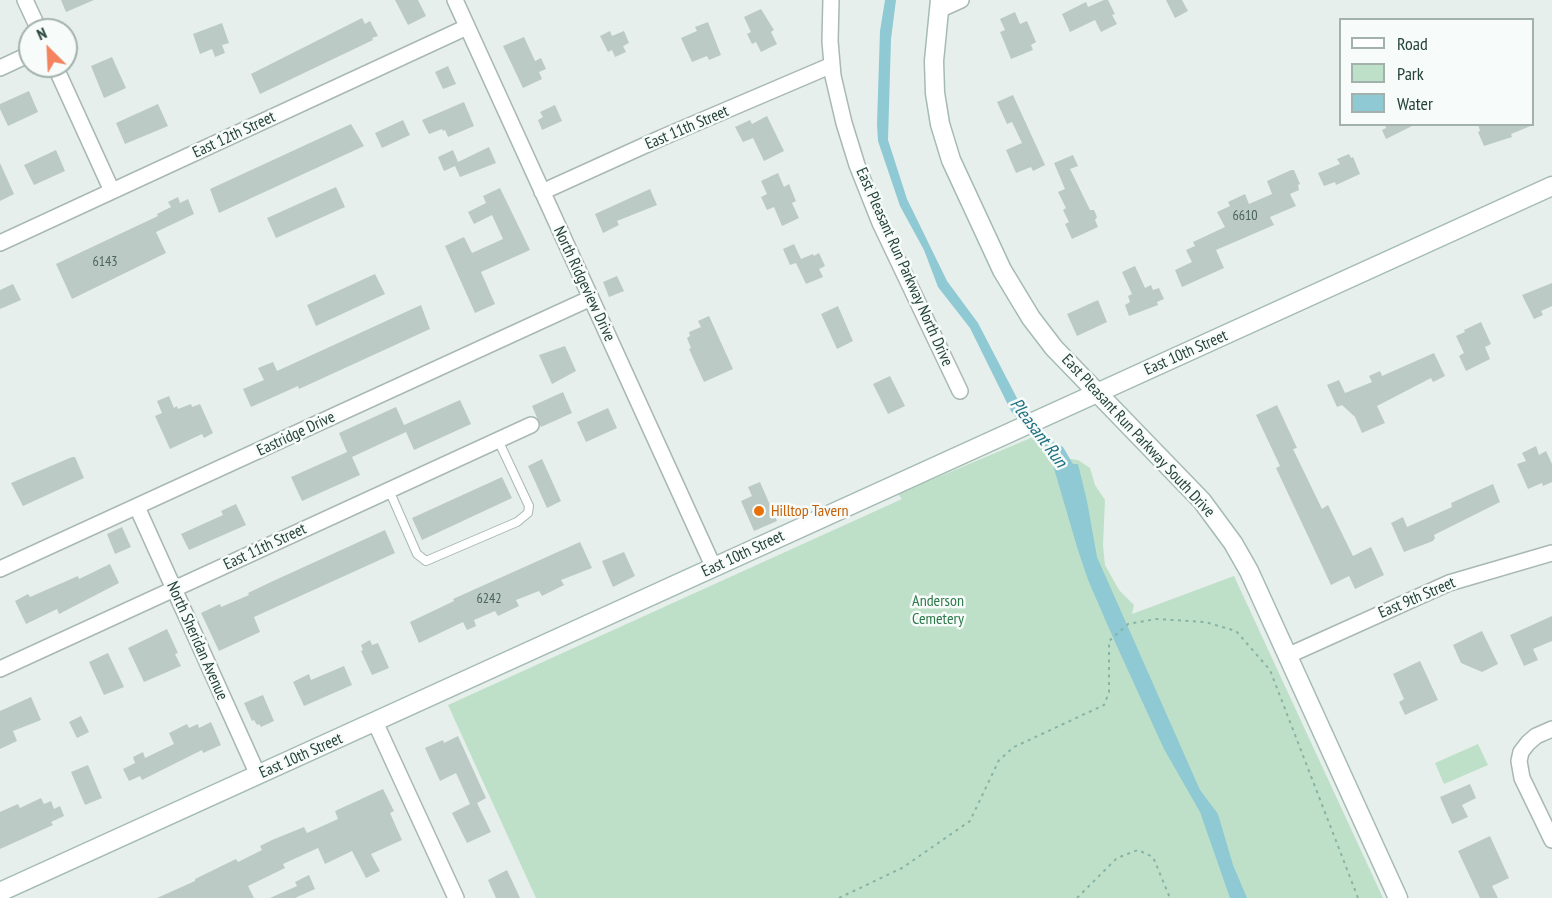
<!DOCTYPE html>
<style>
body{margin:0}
#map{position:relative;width:1552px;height:898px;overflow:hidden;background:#e6efeb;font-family:"PT Sans Narrow",sans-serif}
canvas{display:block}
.legend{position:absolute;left:1339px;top:18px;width:195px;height:108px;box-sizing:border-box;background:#f7fbf9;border:2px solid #a3b1ad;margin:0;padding:8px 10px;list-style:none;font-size:18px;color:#24423a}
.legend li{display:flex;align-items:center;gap:12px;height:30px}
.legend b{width:30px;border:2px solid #a3b1ad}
.north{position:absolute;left:18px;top:18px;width:60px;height:60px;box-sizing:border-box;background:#f7fbf9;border:2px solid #a3b1ad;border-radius:50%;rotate:336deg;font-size:16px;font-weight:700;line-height:24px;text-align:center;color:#24423a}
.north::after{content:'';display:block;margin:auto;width:21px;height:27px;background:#f4845f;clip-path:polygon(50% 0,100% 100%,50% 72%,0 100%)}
</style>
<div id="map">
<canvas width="1552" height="898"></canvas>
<ul class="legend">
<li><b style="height:8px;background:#fff"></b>Road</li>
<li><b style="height:16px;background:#bfe0c8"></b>Park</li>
<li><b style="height:16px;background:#8ec9d4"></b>Water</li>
</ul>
<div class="north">N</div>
</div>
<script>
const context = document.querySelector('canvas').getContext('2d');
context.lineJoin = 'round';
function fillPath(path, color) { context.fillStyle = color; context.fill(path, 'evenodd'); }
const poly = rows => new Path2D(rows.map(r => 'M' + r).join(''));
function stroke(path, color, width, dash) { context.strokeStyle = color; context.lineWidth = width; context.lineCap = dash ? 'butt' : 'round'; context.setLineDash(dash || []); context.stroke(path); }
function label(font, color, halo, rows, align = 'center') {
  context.font = font + ' "PT Sans Narrow",sans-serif'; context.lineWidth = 5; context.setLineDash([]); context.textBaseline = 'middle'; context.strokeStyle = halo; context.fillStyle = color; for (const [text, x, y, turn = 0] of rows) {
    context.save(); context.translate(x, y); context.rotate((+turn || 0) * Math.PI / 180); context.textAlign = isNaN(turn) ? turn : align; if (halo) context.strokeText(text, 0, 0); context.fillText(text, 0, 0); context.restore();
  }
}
const green = poly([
 [1033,437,1047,449,1061,468,1088,580,1109,622,1106,598,1074,467,1070,459,1078,460,1090,468,1095,485,1105,500,1103,545,1105,565,1119,590,1134,605,1132,614,1234,576,1383,898,536,898,448,705,902,499,898,494],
 [1478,744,1488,765,1444,784,1435,763]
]);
const water = poly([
 [885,0,896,0,891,39,888,140,907,199,947,281,978,323,1021,406,1043,437,1063,447,1073,464,1078,464,1087,501,1097,557,1200,790,1218,814,1233,865,1247,898,1230,898,1200,812,1164,749,1115,642,1088,580,1077,547,1053,465,1059,464,1047,449,1038,443,1011,411,970,328,938,287,924,250,900,206,878,141,877,124,880,31]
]);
const building = poly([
 [61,0,94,0,66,12],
 [395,0,418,0,426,16,408,25],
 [1104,0,1108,0,1115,14,1112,15,1117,24,1101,32,1095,20,1070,32,1062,14,1086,2,1088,7],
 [1166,0,1182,0,1188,11,1175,18],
 [761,9,774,30,771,32,777,44,761,52,756,42,752,44,747,34,751,32,744,17],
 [1015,12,1020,24,1027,21,1036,42,1031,45,1033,50,1011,59,1003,39,1000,32,1005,30,1000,19],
 [362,18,365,24,370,21,378,36,372,38,373,40,260,94,251,74],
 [708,22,721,55,709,60,707,56,692,62,681,38,697,31,695,27],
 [222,23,229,43,222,45,225,53,215,57,212,49,200,54,193,34],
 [610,31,612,36,624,31,629,43,623,46,626,52,615,57,612,50,608,52,600,36],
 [524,37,535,61,541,58,546,69,539,72,542,79,523,88,503,46],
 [112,57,126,88,104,98,91,66],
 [448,66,456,84,443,89,435,72],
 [29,91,38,112,8,126,0,109,0,104],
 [1013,95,1045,165,1033,171,1031,167,1016,173,1006,150,1022,143,1012,122,1007,124,997,102],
 [464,102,474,126,448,137,445,130,443,131,442,129,429,134,422,120],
 [158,104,168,126,125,144,116,123],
 [555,105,562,121,542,130,538,120,543,117,540,112],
 [767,116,784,151,764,161,753,138,743,142,735,127,750,120,752,124],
 [403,120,410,135,382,148,375,133],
 [351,124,364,146,219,213,210,189],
 [1385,124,1416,124,1386,139,1382,130,1386,128],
 [1478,124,1533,124,1533,125,1511,134,1512,137,1484,146,1478,132,1480,131],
 [489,147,496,163,460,177,455,166,444,171,438,157,453,150,458,162],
 [56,150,65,171,34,185,24,165],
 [1349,154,1351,158,1353,157,1360,174,1336,185,1335,182,1324,186,1318,173,1340,164,1337,159],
 [1073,155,1078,166,1070,169,1090,210,1094,210,1097,217,1095,220,1098,227,1072,239,1065,224,1069,222,1063,210,1066,208,1058,192,1065,189,1054,163],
 [0,163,14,194,0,201],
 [1291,170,1294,170,1300,184,1298,185,1299,190,1290,194,1296,206,1270,217,1274,225,1216,250,1224,268,1182,287,1175,270,1192,262,1186,250,1195,246,1193,242,1225,227,1217,212,1230,206,1228,202,1245,194,1249,204,1272,194,1267,181],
 [778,173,784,187,789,184,796,201,792,203,799,218,782,226,774,207,767,210,761,197,767,194,761,181],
 [336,187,345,207,276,238,267,218],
 [500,188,530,250,481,272,495,304,475,313,445,246,464,237,472,253,503,239,492,215,474,224,468,212,486,203,483,196],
 [650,189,657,205,617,221,619,225,603,233,595,214],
 [178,197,180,203,188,199,194,214,156,232,166,253,72,299,56,264,158,216,157,214,171,207,168,202],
 [794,244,801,259,813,254,814,256,819,253,825,266,819,269,823,277,806,284,796,263,790,265,783,249],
 [1135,266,1145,288,1151,285,1153,290,1159,288,1164,299,1157,302,1158,305,1129,316,1125,305,1130,302,1128,296,1132,294,1122,272],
 [375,274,385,294,316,326,307,305],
 [617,276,624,291,609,297,603,282],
 [1552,283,1552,306,1541,311,1543,315,1534,319,1522,295],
 [13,284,21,300,0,309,0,290],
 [1098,300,1107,322,1077,336,1067,314],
 [421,305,430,329,299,389,298,386,251,407,243,389,264,380,258,368,273,362,277,371],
 [838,306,853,341,837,349,821,314],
 [709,316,733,369,704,382,689,349,691,348,687,338,690,336,689,332,701,327,698,321],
 [1481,322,1491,344,1485,347,1490,359,1466,371,1459,356,1464,353,1456,336,1465,332,1464,330],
 [565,346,576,371,552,384,539,355],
 [1434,353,1445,376,1433,382,1431,378,1377,406,1385,423,1362,433,1355,417,1342,405,1337,407,1327,385,1339,380,1345,393,1372,382,1369,376,1380,371,1382,376],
 [890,376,905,406,888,414,873,384],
 [563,392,572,413,541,427,532,406],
 [169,396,174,408,177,406,178,409,191,404,192,407,200,404,213,433,204,438,202,434,170,449,155,416,162,413,157,401],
 [460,400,471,424,414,450,406,432,352,457,360,475,302,501,291,477,347,452,339,433,396,407,404,425],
 [1277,405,1297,448,1293,449,1322,509,1328,505,1353,556,1371,547,1384,575,1355,589,1349,576,1331,585,1276,468,1280,466,1256,415],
 [608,408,617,428,586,442,577,422],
 [1536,446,1539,455,1546,451,1552,464,1552,482,1543,486,1542,483,1528,489,1517,464,1526,461,1522,453],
 [72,457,75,457,84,478,23,506,11,483],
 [542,459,561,501,547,508,528,466],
 [502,477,512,498,422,540,412,518],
 [760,482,777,521,754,531,741,501,752,496,748,487],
 [1493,484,1500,502,1434,535,1435,538,1433,541,1404,552,1391,523,1403,517,1407,527,1452,507,1451,503],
 [236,504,246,525,189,550,181,534,223,515,221,511],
 [122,527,131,547,115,554,107,534],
 [385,530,395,553,254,617,260,632,219,651,201,613,220,604,221,607,249,595,248,593,271,582],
 [580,542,592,568,561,580,564,585,542,596,539,591,516,600,519,606,498,616,495,611,474,620,476,626,467,630,463,622,419,643,410,622,454,601,453,599],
 [624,552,635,576,613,587,602,561],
 [110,564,119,583,59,614,57,609,26,624,15,601,28,594,30,597,78,576,79,579],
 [1552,616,1552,641,1533,649,1538,660,1524,666,1510,635],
 [167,629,178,653,175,654,181,666,144,682,128,648],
 [1482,631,1498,664,1482,672,1461,663,1453,645],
 [370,640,372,645,378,643,389,668,372,675,361,651,363,650,361,645],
 [108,653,124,687,104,695,89,662],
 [1420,661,1438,700,1405,715,1399,702,1404,699,1393,674],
 [344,666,352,685,304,706,293,682,309,674,311,680],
 [263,695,274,721,261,727,259,724,257,725,254,720,252,721,244,703],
 [31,697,41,720,13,731,17,741,0,749,0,711],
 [81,716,89,732,77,738,69,722],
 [211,722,221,745,203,753,202,750,142,780,140,776,129,781,123,769,135,763,133,757,143,752,145,758,174,744,169,733,187,724,189,728,198,724,199,728],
 [458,736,486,798,477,803,491,832,467,843,452,813,470,804,456,773,440,781,425,748,443,740,444,743],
 [88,765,102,798,85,805,71,772],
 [1470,784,1476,798,1462,805,1468,817,1452,824,1440,797],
 [383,789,394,811,390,813,402,840,371,854,380,871,366,878,352,851,325,864,318,848,283,864,285,868,248,886,254,898,157,898,195,881,195,879,236,859,238,862,262,850,260,846,272,840,304,827,307,833,338,819,335,811],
 [41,798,44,804,51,801,54,809,60,806,64,816,51,822,53,825,0,849,0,812,18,804,20,808],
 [1490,836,1509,878,1492,886,1498,898,1480,898,1458,851],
 [507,870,520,898,496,898,488,880],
 [309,875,315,889,295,898,270,898,297,886,295,882]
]);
const path = poly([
 [839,898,902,868,970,821,999,760,1014,747,1104,705,1109,692,1109,641,1128,624,1156,619,1205,622,1236,631,1270,670,1358,898],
 [1077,898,1117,858,1138,850,1153,857,1170,898]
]);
const lane = poly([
 [389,490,417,554,426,561,517,522,528,513,529,506,498,440]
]);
const street = poly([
 [25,0,39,30],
 [455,0,714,568],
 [831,0,830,41,833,76,844,123,857,165,880,223,960,391],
 [939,10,961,0],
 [55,66,112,191],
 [0,68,30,54],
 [542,192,661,138,832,65],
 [0,243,467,27],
 [137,507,258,775],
 [0,569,591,298],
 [1287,656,1449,583,1552,553],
 [0,669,531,425],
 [375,722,456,898],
 [1552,729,1536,736,1528,743,1521,752,1519,761,1522,778,1552,840]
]);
const secondary = poly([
 [940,0,934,61,935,93,940,124,951,160,1002,270,1031,318,1054,348,1202,501,1233,543,1249,571,1398,898],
 [0,892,1552,186]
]);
const markers = [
 [759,511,6,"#e8710a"]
];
const numberNames = [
 ["6610",1245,216],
 ["6143",105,262],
 ["6242",489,599]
];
const streetNames = [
 ["East 11th Street",687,128,-23],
 ["East 12th Street",234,135,-25],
 ["East Pleasant Run Parkway North Drive",904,267,66],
 ["North Ridgeview Drive",584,284,65],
 ["East 10th Street",1186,353,-24],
 ["Eastridge Drive",296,434,-25],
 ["East Pleasant Run Parkway South Drive",1138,436,47],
 ["East 11th Street",265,547,-25],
 ["East 10th Street",743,554,-25],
 ["East 9th Street",1417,598,-23],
 ["North Sheridan Avenue",197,641,66],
 ["East 10th Street",301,756,-24]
];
const foodNames = [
 ["Hilltop Tavern",771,511]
];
const parkNames = [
 ["Anderson",938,601],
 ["Cemetery",938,619]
];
const waterNames = [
 ["Pleasant Run",1038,433,53]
];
fillPath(green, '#bfe0c8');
fillPath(water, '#8ec9d4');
fillPath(building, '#bbcac4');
stroke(lane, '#a8b8b2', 10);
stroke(street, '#a8b8b2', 18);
stroke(secondary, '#a4bbb3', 21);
stroke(path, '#86b3a5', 2, [3, 4.5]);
stroke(lane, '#fff', 8);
stroke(street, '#fff', 15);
stroke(secondary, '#fff', 18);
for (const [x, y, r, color] of markers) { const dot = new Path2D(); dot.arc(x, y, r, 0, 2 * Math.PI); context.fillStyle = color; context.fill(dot); stroke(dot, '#f7fbf9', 2); }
label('14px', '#4a645c', null, numberNames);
label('16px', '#24423a', '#f7fbf9', streetNames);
label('16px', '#c56008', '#f7fbf9', foodNames, 'left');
label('16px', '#2d7a4b', '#f7fbf9', parkNames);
label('italic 18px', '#1c6f80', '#f7fbf9', waterNames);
</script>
